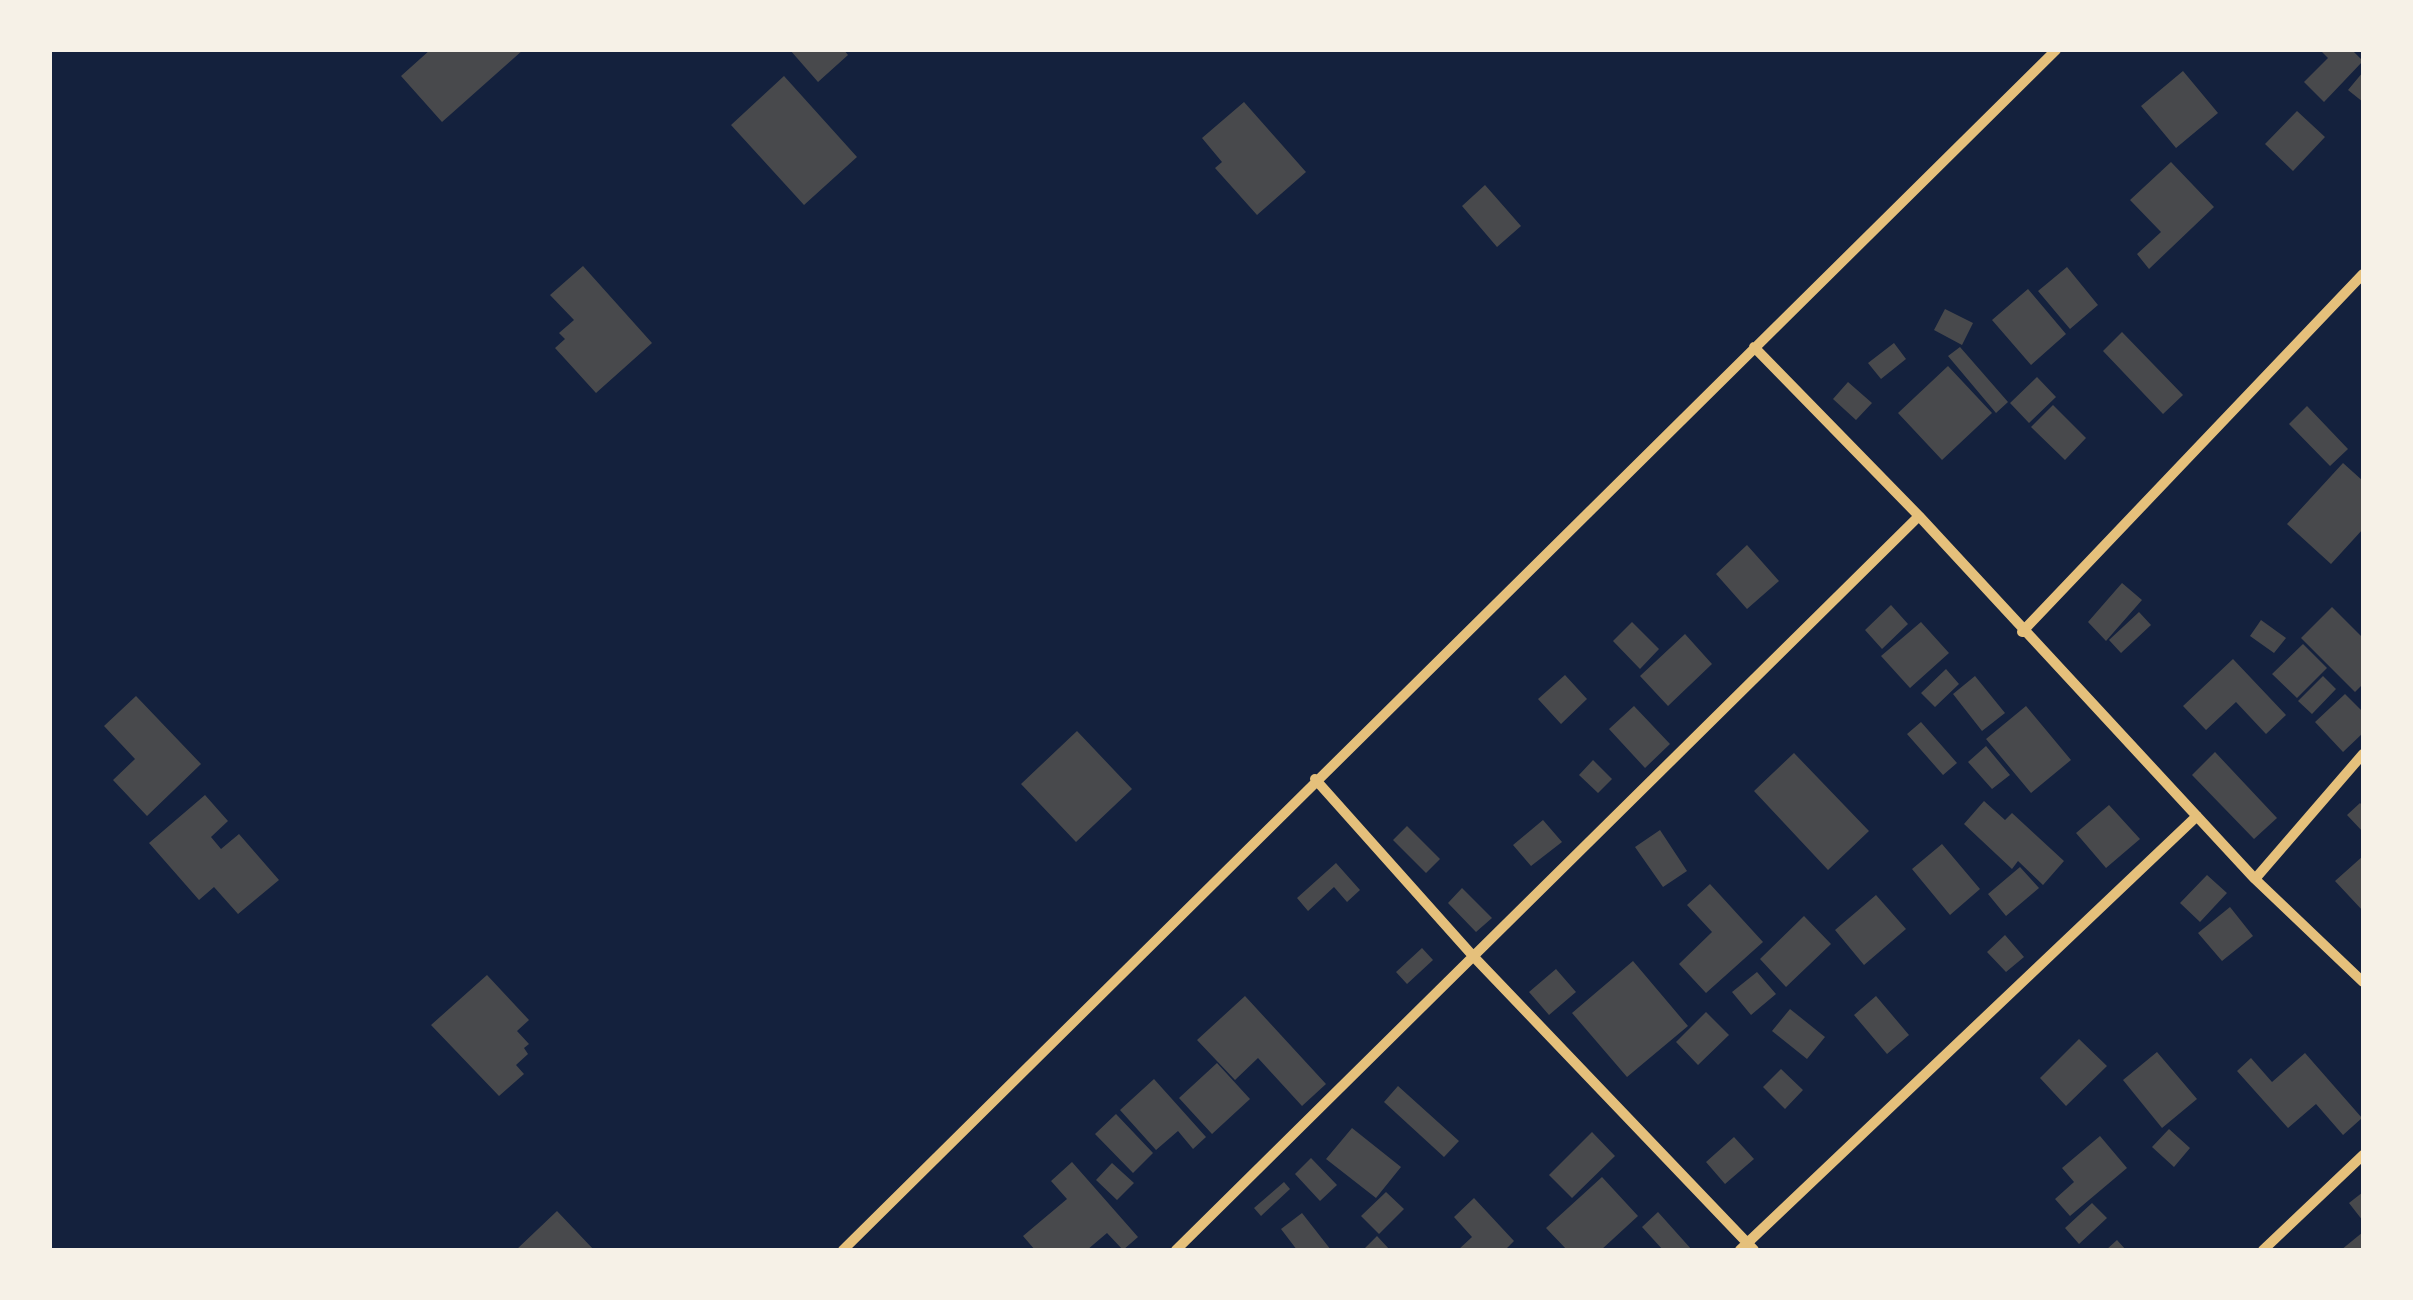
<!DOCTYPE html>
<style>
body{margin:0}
#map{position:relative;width:2413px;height:1300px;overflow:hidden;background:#14213d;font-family:Lora,serif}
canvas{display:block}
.frame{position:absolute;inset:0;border:52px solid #f6f1e7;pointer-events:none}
</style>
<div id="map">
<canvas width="2413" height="1300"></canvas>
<div class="frame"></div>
</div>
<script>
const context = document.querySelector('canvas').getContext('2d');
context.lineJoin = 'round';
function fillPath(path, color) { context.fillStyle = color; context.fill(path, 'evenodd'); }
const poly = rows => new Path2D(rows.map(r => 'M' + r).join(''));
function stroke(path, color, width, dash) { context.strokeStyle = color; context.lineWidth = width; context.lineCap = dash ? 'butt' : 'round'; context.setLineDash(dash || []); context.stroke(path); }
const building = poly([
 [430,50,523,50,442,122,401,76],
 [790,50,844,50,848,55,818,82],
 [2320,50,2352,50,2363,61,2324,102,2304,82,2328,58],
 [2183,71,2218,113,2176,148,2141,106],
 [2363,72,2363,102,2348,90],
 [784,76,857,157,804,205,731,125],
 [1244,102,1306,172,1257,215,1215,168,1222,162,1202,138],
 [2297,111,2325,137,2293,171,2265,144],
 [2171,162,2214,207,2149,269,2137,254,2161,232,2130,200],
 [1485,185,1521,226,1497,247,1462,206],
 [583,266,652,343,596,393,555,348,565,339,559,333,574,320,550,295],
 [2067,267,2098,305,2070,329,2038,291],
 [2028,289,2066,334,2031,365,1992,320],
 [1945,309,1973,323,1962,345,1934,330],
 [2122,332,2183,395,2163,414,2103,351],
 [1894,343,1906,359,1881,379,1868,363],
 [1960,347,2008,402,1996,413,1948,356],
 [1948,366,1992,413,1942,460,1898,413],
 [2037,377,2056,397,2029,423,2010,403],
 [1848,382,1872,403,1856,420,1833,399],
 [2053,405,2086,438,2065,460,2031,427],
 [2307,406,2348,449,2330,466,2289,424],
 [2343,463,2363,481,2363,529,2331,564,2287,524],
 [1747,545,1779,581,1747,609,1716,574],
 [2122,583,2142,600,2106,641,2088,622],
 [1891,605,1908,624,1882,649,1865,630],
 [2332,607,2363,638,2363,684,2355,692,2301,638],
 [2139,612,2151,625,2121,653,2109,640],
 [2261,620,2286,638,2274,653,2250,636],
 [1632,622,1659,649,1640,669,1613,641],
 [1921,622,1949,653,1910,688,1881,656],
 [1685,634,1712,664,1668,706,1640,676],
 [2303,644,2327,668,2297,698,2272,674],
 [2233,659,2286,715,2266,734,2236,702,2206,730,2183,706],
 [1946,669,1959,684,1935,707,1921,693],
 [1565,675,1587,699,1561,724,1538,699],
 [1975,676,2005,713,1982,731,1953,694],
 [2323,676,2336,689,2312,714,2298,701],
 [2345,694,2363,712,2363,733,2343,752,2315,722],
 [136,696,201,764,147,816,113,780,135,759,104,726],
 [1634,706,1670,744,1645,768,1609,729],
 [2026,706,2071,760,2031,793,1986,739],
 [1921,722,1957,763,1943,775,1907,734],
 [1077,731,1132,789,1076,842,1021,784],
 [1986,746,2010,775,1992,789,1968,762],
 [2215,752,2277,818,2254,839,2192,775],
 [1794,753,1869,831,1828,870,1754,791],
 [1593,760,1612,779,1598,793,1579,775],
 [205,795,228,821,211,837,221,849,239,834,279,880,238,914,214,887,199,900,149,843],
 [1984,801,2005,820,2012,813,2064,861,2043,885,2018,861,2012,869,1964,824],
 [2360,803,2363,806,2363,832,2347,815],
 [2109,805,2140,839,2106,868,2076,833],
 [1543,820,1562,842,1531,866,1513,845],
 [1407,826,1440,859,1426,873,1393,840],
 [1660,830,1687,871,1663,887,1635,847],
 [1942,844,1980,889,1950,915,1912,869],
 [2363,856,2363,911,2335,881],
 [1336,863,1360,890,1347,902,1334,887,1308,911,1297,898],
 [2020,867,2039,888,2006,916,1988,894],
 [2207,875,2227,893,2200,922,2180,903],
 [1710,884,1763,942,1706,993,1679,964,1712,932,1687,905],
 [1462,888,1492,918,1476,932,1448,903],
 [1876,895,1906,929,1864,965,1835,930],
 [2230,907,2253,936,2222,961,2198,933],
 [1804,916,1831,944,1786,987,1760,959],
 [2005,935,2024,957,2006,972,1987,952],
 [1422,948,1433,960,1407,984,1396,972],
 [1633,961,1688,1026,1627,1077,1572,1013],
 [1556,969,1576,992,1549,1015,1529,992],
 [1757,972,1776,994,1751,1015,1732,992],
 [487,975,529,1020,517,1031,529,1044,524,1048,528,1054,516,1065,524,1074,499,1096,431,1025],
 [1245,996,1326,1084,1302,1106,1258,1058,1235,1080,1197,1040],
 [1876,996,1909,1035,1887,1054,1854,1015],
 [1790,1009,1825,1037,1807,1059,1772,1031],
 [1706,1012,1729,1035,1698,1065,1676,1042],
 [2079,1039,2107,1066,2066,1106,2040,1078],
 [2157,1052,2197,1099,2162,1128,2123,1080],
 [2305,1053,2362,1118,2343,1135,2316,1104,2288,1128,2237,1071,2251,1058,2272,1082],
 [1217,1063,1250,1099,1212,1134,1179,1098],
 [1781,1069,1803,1090,1785,1109,1763,1087],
 [1154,1079,1206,1137,1193,1149,1178,1131,1156,1150,1120,1110],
 [1398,1086,1459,1141,1444,1157,1384,1102],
 [1116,1114,1153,1153,1133,1173,1095,1134],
 [1352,1128,1401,1167,1376,1198,1326,1159],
 [2169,1129,2190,1148,2174,1167,2152,1147],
 [1592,1132,1615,1156,1572,1198,1549,1175],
 [2100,1136,2127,1168,2070,1216,2055,1199,2074,1182,2062,1168],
 [1734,1137,1754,1159,1725,1184,1706,1162],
 [1311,1158,1337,1185,1320,1201,1295,1174],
 [1072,1162,1138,1237,1123,1250,1107,1233,1087,1250,1035,1250,1023,1236,1067,1199,1051,1181],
 [1112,1163,1134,1183,1117,1200,1096,1180],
 [1602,1177,1638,1216,1601,1250,1567,1250,1546,1228],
 [1284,1182,1290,1189,1261,1216,1254,1208],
 [1386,1192,1404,1209,1379,1234,1361,1216],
 [2363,1192,2363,1221,2349,1203],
 [1474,1198,1514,1241,1505,1250,1458,1250,1472,1237,1454,1217],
 [2092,1203,2107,1218,2079,1244,2065,1228],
 [557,1211,594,1250,516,1250],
 [1658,1212,1692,1250,1663,1250,1642,1227],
 [1302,1213,1331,1250,1297,1250,1281,1229],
 [2363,1232,2363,1250,2341,1250],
 [1377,1236,1390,1250,1363,1250],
 [2117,1240,2126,1250,2106,1250]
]);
const minor = poly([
 [1754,347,1919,516,2255,879,2363,982],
 [2022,632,2363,274],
 [1315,779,1473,956,1754,1250],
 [2255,879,2363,754],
 [843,1250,2056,50],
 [1176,1250,1919,516],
 [1740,1250,2197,816],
 [2263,1250,2363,1155]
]);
fillPath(building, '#48494c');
stroke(minor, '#e5c07b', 10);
</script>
